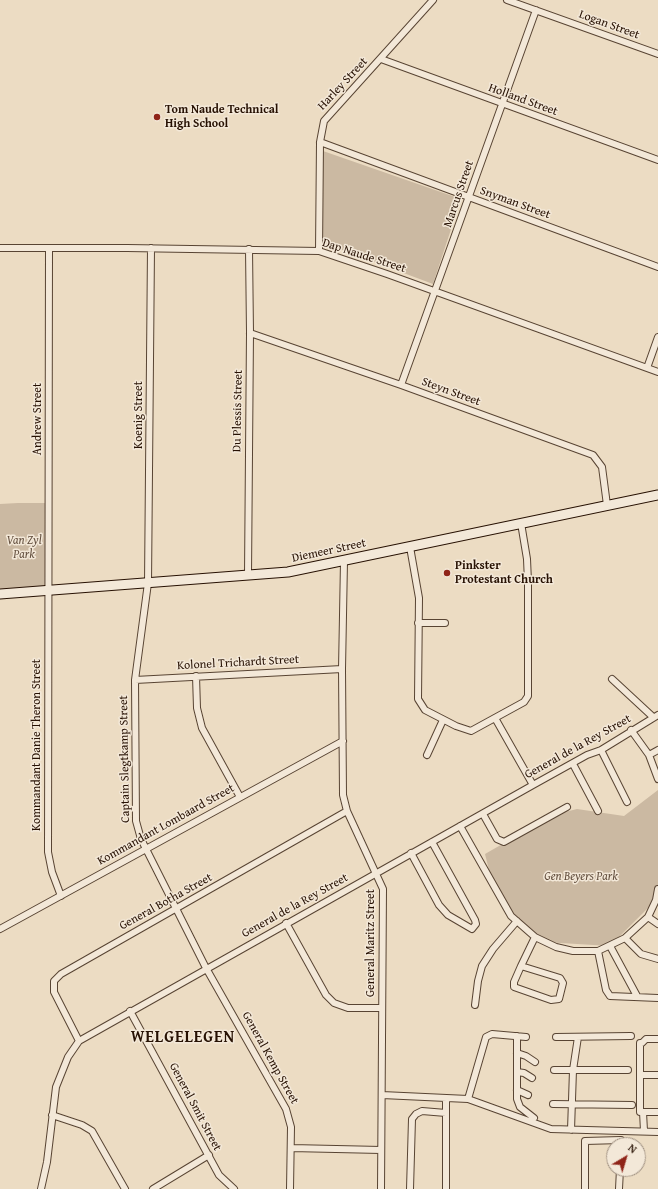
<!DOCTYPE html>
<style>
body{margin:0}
#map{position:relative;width:658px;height:1189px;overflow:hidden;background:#ecdcc3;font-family:"Gentium Book Plus",serif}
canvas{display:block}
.north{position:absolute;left:606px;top:1137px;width:40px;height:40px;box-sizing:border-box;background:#f3e8d8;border:1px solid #a19283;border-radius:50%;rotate:38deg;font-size:11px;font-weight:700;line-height:16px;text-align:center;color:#271103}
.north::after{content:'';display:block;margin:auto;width:14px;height:18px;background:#8f2418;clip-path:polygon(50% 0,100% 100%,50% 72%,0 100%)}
</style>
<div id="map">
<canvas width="658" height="1189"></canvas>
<div class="north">N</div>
</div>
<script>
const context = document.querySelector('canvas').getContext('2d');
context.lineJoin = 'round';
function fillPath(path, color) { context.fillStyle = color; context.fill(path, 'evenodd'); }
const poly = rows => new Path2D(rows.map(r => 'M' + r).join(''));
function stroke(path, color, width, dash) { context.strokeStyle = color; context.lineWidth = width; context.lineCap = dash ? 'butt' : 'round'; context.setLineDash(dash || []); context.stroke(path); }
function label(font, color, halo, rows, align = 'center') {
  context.font = font + ' "Gentium Book Plus",serif'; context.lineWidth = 3; context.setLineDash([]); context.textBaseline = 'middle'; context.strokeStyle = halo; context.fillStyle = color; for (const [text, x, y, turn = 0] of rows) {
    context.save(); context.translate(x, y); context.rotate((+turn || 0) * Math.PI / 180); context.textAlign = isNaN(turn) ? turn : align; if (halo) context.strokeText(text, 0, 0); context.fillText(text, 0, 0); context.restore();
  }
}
const green = poly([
 [323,151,461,199,433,284,321,242],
 [18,503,49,503,48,591,0,594,0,504],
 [658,790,658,887,656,900,610,946,544,942,511,916,493,886,485,854,553,815,577,809,624,816]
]);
const street = poly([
 [507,0,658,54],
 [381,59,658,160],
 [320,142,658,267],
 [0,248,127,248,319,251,387,274,658,372],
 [49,248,48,852,52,872,61,896],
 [151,248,148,583,135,680,136,821,141,839,206,968,286,1109,291,1127,290,1189],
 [319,251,320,142,324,121,433,0],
 [250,333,401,385,593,455,602,467,607,505],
 [647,368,658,337],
 [401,385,536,10],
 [410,547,419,598,418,699,425,710,456,726,471,731,524,702,528,696,528,582,527,559,521,523],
 [344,561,342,669,343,795,347,811,383,889,381,1189],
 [248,574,250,333,249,249],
 [418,623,445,623],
 [196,676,197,708,202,728,240,797],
 [612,679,653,717],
 [135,680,342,669],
 [495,718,533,785],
 [631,730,649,755,658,779],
 [601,750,627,802],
 [427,755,443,720],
 [649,755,658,750],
 [573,764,598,811],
 [483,814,497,839,504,842,567,807],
 [460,826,511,916,535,937,556,947,573,951,598,951,625,938,648,917,656,900,658,889],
 [411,853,439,905,448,915,472,929,476,924,475,920,432,842],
 [648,917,658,924],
 [286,923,326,995,334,1003,348,1008,382,1008],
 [0,929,343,741],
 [625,938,641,954,658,959],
 [610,946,637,996],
 [598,951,606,990,610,996,658,998],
 [521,966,560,978,563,983,559,999,551,1000,514,987,514,982,521,966,535,937],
 [475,1005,478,981,482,966,493,949,517,921],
 [130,1011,219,1175,234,1189],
 [517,1036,517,1099,520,1107,534,1118],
 [556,1037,631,1036],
 [79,1041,54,992,54,981,61,974,347,811],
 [517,1053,526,1056,535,1062],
 [554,1070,628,1070],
 [517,1072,524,1073,532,1078],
 [640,1075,658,1075],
 [517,1090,528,1095],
 [382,1095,468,1099,551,1129,658,1132],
 [468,1099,486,1037,492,1034,526,1037],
 [553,1104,632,1105],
 [643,1112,658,1112],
 [52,1115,82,1125,92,1131,125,1189],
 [571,1130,573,1070,578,1037],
 [644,1131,643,1112,640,1112,640,1043,642,1043,646,1039,658,1039],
 [291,1148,381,1150],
 [41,1189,47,1162,56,1087,68,1057,79,1041,533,785,587,755,601,750,658,715],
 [153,1189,209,1155],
 [410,1189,412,1119,416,1114,422,1111,446,1113],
 [446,1189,446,1099],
 [585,1189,585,1141,621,1140],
 [619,1189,620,1169]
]);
const secondary = poly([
 [0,594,288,572,658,495]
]);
const markers = [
 [157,117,4,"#8f2418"],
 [447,573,4,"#8f2418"]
];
const streetNames = [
 ["Logan Street",609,25,20],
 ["Harley Street",343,84,-47],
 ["Holland Street",523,100,20],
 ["Marcus Street",459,194,-71],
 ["Snyman Street",515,203,20],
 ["Dap Naude Street",364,256,18],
 ["Steyn Street",451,392,20],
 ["Du Plessis Street",238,411,-89],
 ["Koenig Street",139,415,-90],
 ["Andrew Street",38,419,-90],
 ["Diemeer Street",329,551,-12],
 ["Kolonel Trichardt Street",238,663,-3],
 ["Kommandant Danie Theron Street",37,745,-90],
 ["General de la Rey Street",578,747,-29],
 ["Captain Slegtkamp Street",125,759,-91],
 ["Kommandant Lombaard Street",166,825,-29],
 ["General Botha Street",166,902,-29],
 ["General de la Rey Street",295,906,-29],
 ["General Maritz Street",371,943,-90],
 ["General Kemp Street",270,1058,61],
 ["General Smit Street",195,1107,62]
];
const poiNames = [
 ["Tom Naude Technical",165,110],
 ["High School",165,124],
 ["Pinkster",455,566],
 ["Protestant Church",455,580]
];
const parkNames = [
 ["Van Zyl",24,541],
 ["Park",24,555],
 ["Gen Beyers Park",581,877]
];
const districtNames = [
 ["WELGELEGEN",183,1038]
];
fillPath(green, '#cbb9a2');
stroke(street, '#584433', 8);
stroke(secondary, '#271103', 11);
stroke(street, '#f3e8d8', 6);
stroke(secondary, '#f3e8d8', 9);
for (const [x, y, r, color] of markers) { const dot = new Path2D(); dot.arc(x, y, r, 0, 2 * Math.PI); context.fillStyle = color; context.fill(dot); stroke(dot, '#f3e8d8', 1.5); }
label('12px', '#271103', '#f3e8d8', streetNames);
label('bold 12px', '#271103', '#f3e8d8', poiNames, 'left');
label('italic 12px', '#604c3b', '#f3e8d8', parkNames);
context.letterSpacing = '1px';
label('bold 16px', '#271103', '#f3e8d8', districtNames);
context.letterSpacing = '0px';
</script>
